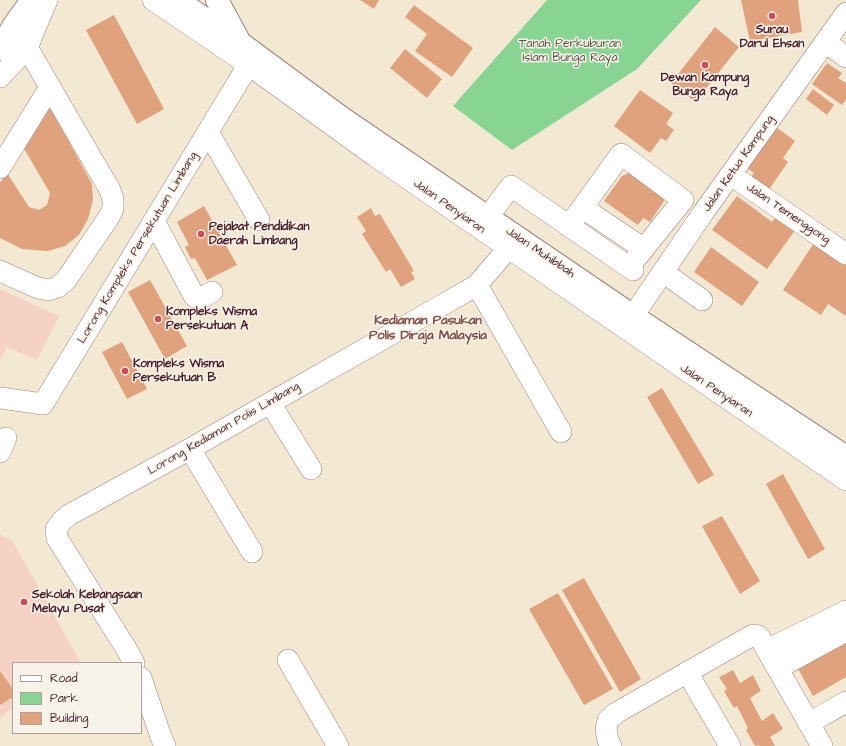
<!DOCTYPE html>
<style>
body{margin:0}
#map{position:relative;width:846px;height:746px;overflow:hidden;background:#f3e9d3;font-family:"Architects Daughter",sans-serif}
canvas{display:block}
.legend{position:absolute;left:12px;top:662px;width:130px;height:72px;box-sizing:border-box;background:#f7f3e8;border:1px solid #b29e9c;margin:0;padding:5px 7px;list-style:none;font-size:12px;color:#4a1f2b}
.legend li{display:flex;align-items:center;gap:8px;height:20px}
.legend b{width:20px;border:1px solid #b29e9c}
</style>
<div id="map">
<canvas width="846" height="746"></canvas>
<ul class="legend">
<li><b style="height:5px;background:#fff"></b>Road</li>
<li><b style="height:11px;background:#87d493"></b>Park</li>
<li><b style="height:11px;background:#dfa27d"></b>Building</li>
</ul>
</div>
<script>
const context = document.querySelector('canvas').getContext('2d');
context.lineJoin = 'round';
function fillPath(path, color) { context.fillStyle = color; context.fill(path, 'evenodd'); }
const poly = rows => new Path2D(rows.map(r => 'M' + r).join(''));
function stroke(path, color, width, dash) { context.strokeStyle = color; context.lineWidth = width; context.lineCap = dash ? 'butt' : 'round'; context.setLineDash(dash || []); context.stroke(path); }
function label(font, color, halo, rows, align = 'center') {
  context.font = font + ' "Architects Daughter",sans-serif'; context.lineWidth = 3; context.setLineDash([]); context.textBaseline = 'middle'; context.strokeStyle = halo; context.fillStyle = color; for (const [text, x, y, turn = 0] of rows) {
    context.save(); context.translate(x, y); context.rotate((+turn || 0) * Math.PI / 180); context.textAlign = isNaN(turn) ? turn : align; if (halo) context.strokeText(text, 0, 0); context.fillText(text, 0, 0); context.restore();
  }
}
const built = poly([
 [0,289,59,316,37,360,7,347,0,360],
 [0,534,13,542,81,663,13,663,13,708,0,717]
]);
const green = poly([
 [547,0,701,0,637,69,512,150,453,106]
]);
const building = poly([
 [360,0,379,0,374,9],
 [741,0,798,0,802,32,750,41],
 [414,5,473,48,452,77,415,51,427,34,405,17],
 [114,15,164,109,137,124,86,30],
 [715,27,739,47,695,102,671,83],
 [405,49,442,79,427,98,390,68],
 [827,63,842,73,838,78,846,83,846,99,842,105,812,84],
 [813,89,834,105,827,115,806,99],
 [640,90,673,113,666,124,674,130,666,141,661,138,650,153,614,126],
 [50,107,92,184,93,200,88,219,79,235,65,246,48,251,22,249,0,238,0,183,7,173,29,207,39,210,47,205,50,193,23,147],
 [776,127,795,141,783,158,788,162,768,191,750,178,754,173,747,168],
 [629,173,666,198,650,222,643,218,638,225,604,201,622,176],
 [737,196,772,222,777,215,796,229,767,269,712,230],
 [204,206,237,265,207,280,195,258,191,259,185,247,189,245,177,222],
 [371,208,375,216,380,214,414,271,411,272,415,279,401,287,390,269,386,272,362,234,366,231,357,217],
 [814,243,846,264,846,316,828,304,821,315,783,290],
 [711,247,759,282,742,306,694,272],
 [150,280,187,346,165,359,128,292],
 [122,342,147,389,127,399,102,352],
 [662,388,714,475,698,484,647,397],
 [783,474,825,549,808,559,766,484],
 [722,516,760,581,740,594,702,526],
 [584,578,641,679,620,692,562,590],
 [558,593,613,689,584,705,529,609],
 [846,638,846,677,813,696,797,667],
 [733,670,740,683,753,675,761,691,750,698,762,721,773,713,783,729,770,737,775,746,760,746,759,745,755,746,746,730,748,728,737,706,734,708,724,691,727,689,719,677],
 [0,671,13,689,13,697,0,705]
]);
const minor = poly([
 [153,0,249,65,375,156,846,480],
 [825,42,846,57],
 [0,77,27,48,47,0],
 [208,132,259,220],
 [0,168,50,87],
 [731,175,846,254],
 [583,208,644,249],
 [488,217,511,186,633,270],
 [154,221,193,294,195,297,199,298,203,297,212,292],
 [569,226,621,154,683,200,629,267],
 [0,271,38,288,48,290,58,287,66,280,109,217,113,209,113,199,110,190,14,25],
 [663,272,702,300],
 [477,285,561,432],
 [633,316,703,213,846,13],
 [0,398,43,404,255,54],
 [270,403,311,469],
 [190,449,252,552],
 [0,452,6,438],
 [767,650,846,611],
 [288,660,338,746],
 [134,663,127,650,57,538,56,529,62,521,69,515,190,449,270,403,439,307,477,285,517,238],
 [778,668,846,631],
 [687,672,730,746],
 [141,678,161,737,165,746],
 [809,723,846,702],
 [611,746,608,740,606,730,608,720,616,713,751,636,754,635,758,636,760,638,822,746]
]);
const major = poly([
 [177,0,239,42,342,118,633,316,846,457],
 [217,0,238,39],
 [0,49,14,25,32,0]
]);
const markers = [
 [772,16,4,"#d1495b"],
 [705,65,4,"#d1495b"],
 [201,234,4,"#d1495b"],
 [158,319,4,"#d1495b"],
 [125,371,4,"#d1495b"],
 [24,602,4,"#d1495b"]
];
const poiNames = [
 ["Surau",772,30,"center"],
 ["Darul Ehsan",772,44,"center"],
 ["Dewan Kampung",705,78,"center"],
 ["Bunga Raya",705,92,"center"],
 ["Pejabat Pendidikan",209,227],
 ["Daerah Limbang",209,241],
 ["Kompleks Wisma",166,312],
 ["Persekutuan A",166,326],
 ["Kompleks Wisma",133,364],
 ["Persekutuan B",133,378],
 ["Sekolah Kebangsaan",32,595],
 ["Melayu Pusat",32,609]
];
const parkNames = [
 ["Tanah Perkuburan",570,44],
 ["Islam Bunga Raya",570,58]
];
const streetNames = [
 ["Jalan Ketua Kampung",739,164,-55],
 ["Jalan Penyiaran",449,207,35],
 ["Jalan Temenggong",788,214,34],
 ["Lorong Kompleks Persekutuan Limbang",138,248,-59],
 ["Jalan Muhibbah",540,253,34],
 ["Jalan Penyiaran",716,391,34],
 ["Lorong Kediaman Polis Limbang",224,429,-30]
];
const neighbourhoodNames = [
 ["Kediaman Pasukan",428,321],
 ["Polis Diraja Malaysia",428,336]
];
fillPath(built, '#f6d2c5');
fillPath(green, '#87d493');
fillPath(building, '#dfa27d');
stroke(minor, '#9e847f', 22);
stroke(major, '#9e847f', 24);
stroke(minor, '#fff', 21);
stroke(major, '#fff', 22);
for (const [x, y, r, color] of markers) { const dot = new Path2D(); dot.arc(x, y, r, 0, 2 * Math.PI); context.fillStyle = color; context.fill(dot); stroke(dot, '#f7f3e8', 1.5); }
label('bold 12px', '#4a1f2b', '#f7f3e8', poiNames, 'left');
label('12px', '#5c554a', '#f7f3e8', parkNames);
label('12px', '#4a1f2b', '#f7f3e8', streetNames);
label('bold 13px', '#7e4d48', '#f7f3e8', neighbourhoodNames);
</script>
